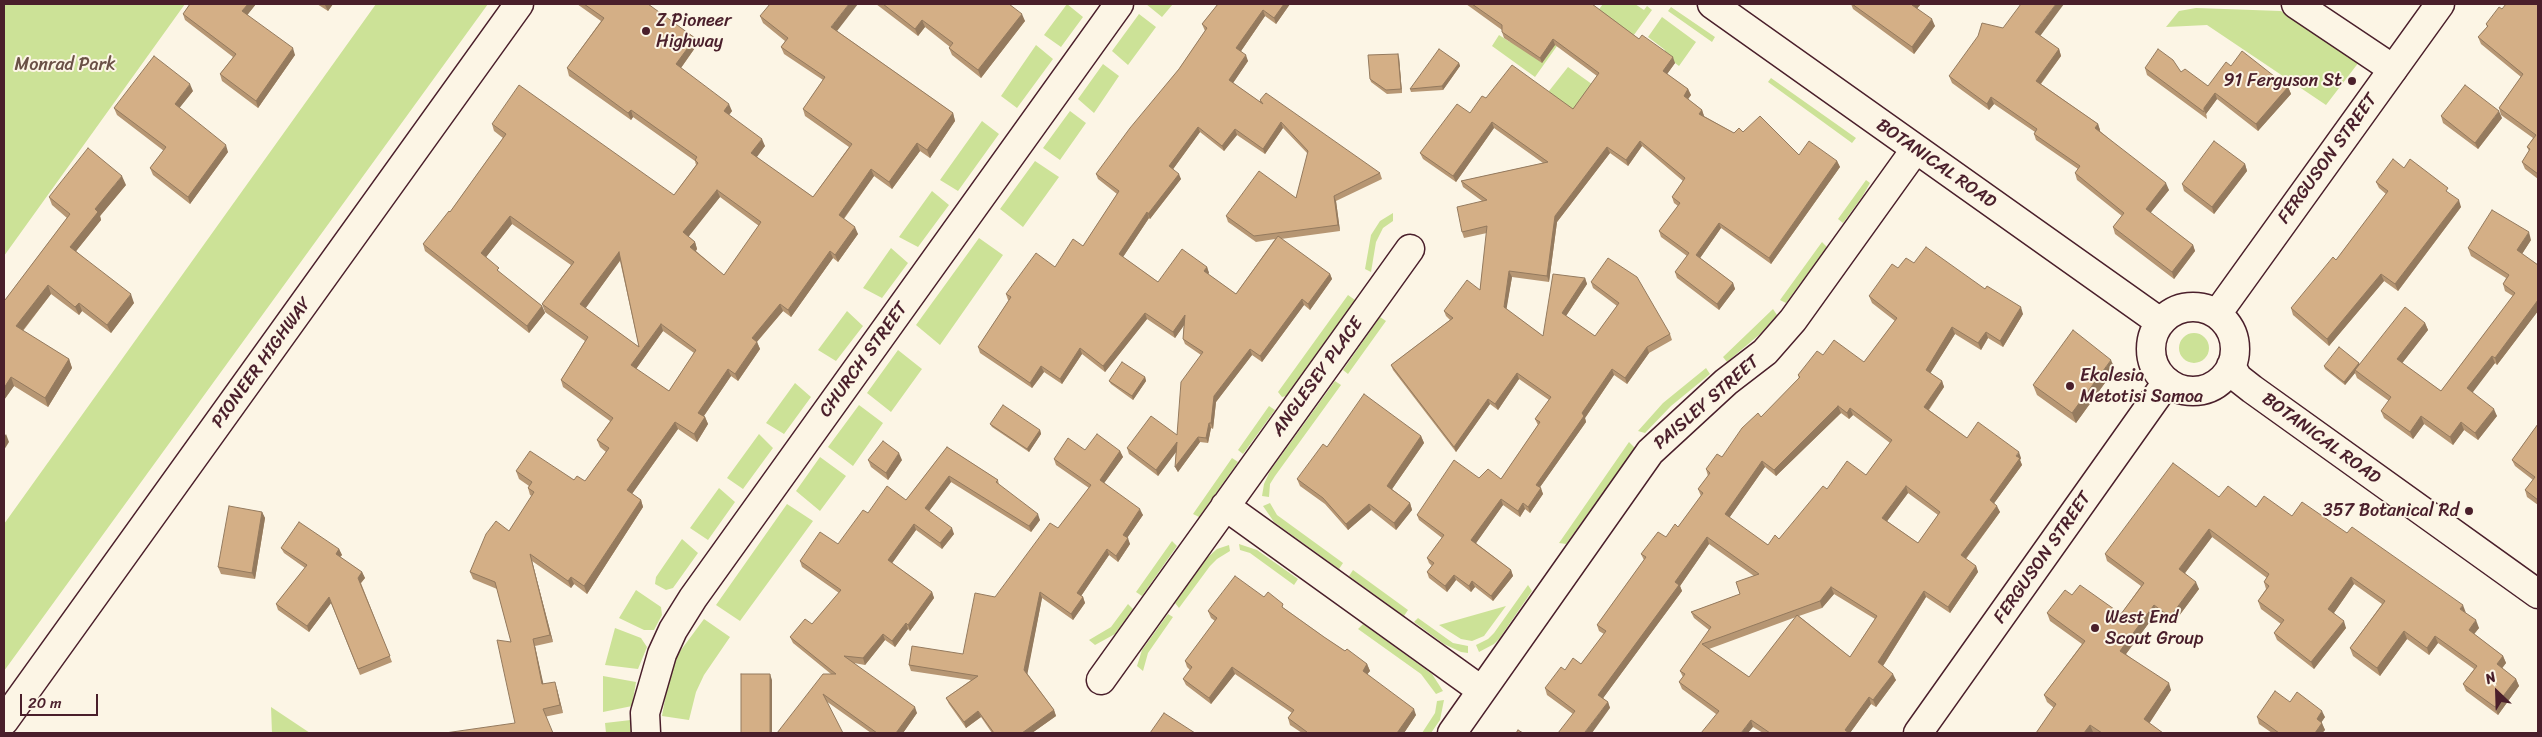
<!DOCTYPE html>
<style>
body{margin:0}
#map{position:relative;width:2542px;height:737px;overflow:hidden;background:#fcf5e5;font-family:Sriracha,sans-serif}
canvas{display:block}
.frame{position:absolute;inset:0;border:5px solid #4a1f2b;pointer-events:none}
.north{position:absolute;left:2472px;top:667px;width:50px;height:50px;-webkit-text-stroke:4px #fcf5e5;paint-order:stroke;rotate:336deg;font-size:14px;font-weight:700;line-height:20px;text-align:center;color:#4a1f2b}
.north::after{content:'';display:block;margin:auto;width:18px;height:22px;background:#4a1f2b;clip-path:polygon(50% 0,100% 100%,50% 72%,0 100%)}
.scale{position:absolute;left:20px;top:694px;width:78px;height:22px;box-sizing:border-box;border:2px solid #4a1f2b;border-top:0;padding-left:6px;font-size:15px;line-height:18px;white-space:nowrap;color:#4a1f2b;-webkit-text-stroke:4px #fcf5e5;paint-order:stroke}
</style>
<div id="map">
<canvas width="2542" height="737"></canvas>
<div class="frame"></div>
<div class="north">N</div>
<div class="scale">20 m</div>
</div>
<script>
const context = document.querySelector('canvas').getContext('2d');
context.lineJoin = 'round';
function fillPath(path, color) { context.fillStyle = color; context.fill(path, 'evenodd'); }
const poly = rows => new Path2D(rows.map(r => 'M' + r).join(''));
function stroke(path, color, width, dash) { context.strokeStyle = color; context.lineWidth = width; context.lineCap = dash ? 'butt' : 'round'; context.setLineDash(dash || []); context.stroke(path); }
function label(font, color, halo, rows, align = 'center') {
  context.font = font + ' Sriracha,sans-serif'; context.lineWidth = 4; context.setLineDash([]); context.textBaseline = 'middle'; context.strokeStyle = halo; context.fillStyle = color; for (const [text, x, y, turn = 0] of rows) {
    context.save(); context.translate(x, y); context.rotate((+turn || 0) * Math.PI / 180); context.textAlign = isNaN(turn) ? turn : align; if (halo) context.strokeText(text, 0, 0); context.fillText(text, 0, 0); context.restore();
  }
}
const green = poly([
 [4,4,185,4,4,256],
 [376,4,488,4,4,671,4,524],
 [1067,4,1083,17,1061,47,1044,35],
 [1146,4,1173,4,1162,17],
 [1603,4,1635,4,1644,10,1647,6,1652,10,1631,39,1593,17],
 [1671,7,1715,37,1712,42,1668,11],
 [2196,8,2281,11,2359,62,2326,105,2207,25,2166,27,2179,11],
 [1139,14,1156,27,1128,65,1112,51],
 [1662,17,1696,42,1679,66,1663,54,1665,50,1648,37],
 [1499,35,1510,42,1541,35,1557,46,1535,77,1492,46],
 [1036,45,1053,59,1017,108,1001,96],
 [1103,64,1119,76,1094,113,1078,99],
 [1568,67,1596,87,1560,137,1534,110],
 [1771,78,1856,138,1852,143,1768,82],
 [1070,111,1086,123,1060,160,1043,148],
 [982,121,999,134,958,191,940,180],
 [1035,161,1059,177,1023,227,1000,209],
 [1866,180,1870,183,1862,197,1843,223,1838,219],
 [932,191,949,205,918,247,899,237],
 [1393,213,1393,221,1383,228,1376,242,1371,272,1365,269,1371,235,1380,221],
 [979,238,1003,255,940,345,916,325],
 [1822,242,1827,247,1786,303,1780,300],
 [891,248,908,263,882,298,863,288],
 [1348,295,1355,300,1286,396,1282,397,1278,392],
 [1773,309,1777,315,1760,334,1727,362,1723,357],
 [847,311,863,326,836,361,818,350],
 [1380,317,1386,321,1348,374,1343,370],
 '2179 348a15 15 0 1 1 30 0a15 15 0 1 1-30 0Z',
 [898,350,922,369,891,412,867,393],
 [1706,368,1710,374,1671,406,1645,433,1638,431,1663,403],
 [1335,381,1341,385,1275,476,1270,484,1269,497,1262,496,1264,484,1270,471],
 [795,383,811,397,784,434,766,423],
 [859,405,883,423,853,466,828,447],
 [1269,406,1275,410,1243,454,1238,450],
 [759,434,773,448,743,489,727,478],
 [1629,442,1635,448,1566,544,1559,543],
 [820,457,846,476,820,511,796,491],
 [1232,458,1238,462,1199,517,1193,514],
 [719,488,735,502,708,540,690,528],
 [1270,503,1277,515,1343,563,1339,569,1274,522,1263,506],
 [787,504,813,521,740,621,716,605],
 [682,539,698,553,673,588,666,590,655,584,656,577],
 [1172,541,1177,546,1142,596,1136,592],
 [1239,544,1257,550,1298,579,1294,585,1250,553,1240,550],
 [1229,545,1230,551,1217,559,1210,566,1179,608,1175,603,1207,558,1217,549],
 [1353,570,1408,610,1404,616,1349,576],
 [1528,585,1532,591,1499,639,1494,644,1479,652,1476,645,1488,639,1494,633],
 [636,590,661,607,662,615,654,630,644,630,619,618],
 [1128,604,1133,609,1115,634,1095,645,1089,640,1111,627],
 [1506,606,1484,636,1472,641,1461,639,1439,625],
 [1168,614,1173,617,1148,653,1143,671,1137,666,1142,650],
 [1418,618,1453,643,1468,646,1468,653,1461,652,1444,644,1414,622],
 [704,619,730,637,704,675,696,692,689,720,662,716,669,676,678,654],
 [1363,624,1432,674,1443,691,1436,694,1421,674,1358,629],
 [615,628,641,638,647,647,638,669,605,665],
 [603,676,636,682,632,706,603,712],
 [1444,700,1440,720,1431,733,1422,733,1435,713,1437,701],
 [271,707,310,733,272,733],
 [631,720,631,733,606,733,605,723]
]);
const minor = poly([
 [2296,4,2393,69],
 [1225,506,1481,690],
 [1101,680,1410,249],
 [646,733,645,713,662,654,673,630,693,598,1119,4],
 [1452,733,1650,452,1726,382,1765,352,1793,320,1915,150]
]);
const tertiary = poly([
 [2217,314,2440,4],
 [1918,733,2167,382]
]);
const secondary = poly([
 [1712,4,2160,322],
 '2151 349a42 42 0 1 1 84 0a42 42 0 1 1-84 0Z',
 [2231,366,2238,378,2252,389,2538,594],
 [4,721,519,4]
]);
const wall = poly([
 [190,4,256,4,247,15,295,55,258,108,222,81,220,74,233,57,185,20,183,14],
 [317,4,333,4,328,11],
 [577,4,648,4,697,45,681,68,732,111,729,115,765,146,756,157,813,197,849,147,805,116,803,109,823,80,784,54,781,47,785,41,763,23,760,16,837,31,953,113,955,121,930,158,920,151,892,189,874,176,844,219,858,234,838,262,833,258,791,317,783,311,757,342,760,349,738,381,731,376,704,416,705,417,708,424,697,442,678,429,632,494,641,500,643,507,587,594,574,584,571,588,532,561,553,642,535,646,543,684,557,689,563,713,515,723,511,642,497,589,473,579,470,572,509,531,532,496,530,495,528,488,529,486,519,479,516,471,585,481,606,452,600,447,597,440,610,421,563,387,561,380,585,341,545,312,542,304,571,265,512,224,486,257,501,274,542,306,545,313,529,333,425,251,423,244,450,212,503,138,494,131,492,124,674,195,696,165,695,161,633,117,631,120,569,76,567,68,601,21],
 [720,197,759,226,724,275,696,251,697,249,695,242,688,236],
 [620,261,639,347,585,308],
 [663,331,694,353,669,391,636,369],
 [876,4,1011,4,1010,5,1025,21,981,78,952,55,949,48,950,47,925,27,918,36],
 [1218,4,1290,4,1276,24,1265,16,1241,51,1248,61,1233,83,1260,102,1260,100,1380,173,1382,179,1336,201,1340,231,1281,239,1330,274,1332,279,1310,310,1304,305,1262,362,1252,355,1216,402,1213,429,1211,428,1208,443,1200,442,1178,472,1175,467,1176,452,1158,476,1129,454,1127,448,1177,435,1201,355,1185,344,1183,339,1184,325,1175,338,1147,319,1105,372,1082,354,1062,384,1044,372,1032,388,980,353,978,347,1009,300,1008,300,1006,294,1055,267,1083,246,1117,194,1098,179,1096,174,1179,69,1205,31,1202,24],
 [1283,128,1308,154,1296,198,1226,216,1228,222,1256,242,1275,239,1236,294,1208,274,1209,273,1207,267,1158,282,1123,257,1149,218,1150,219,1181,179,1173,169,1200,132,1224,151,1237,135,1265,154],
 [1466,4,1592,4,1639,39,1675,63,1667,74,1688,89,1691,95,1688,99,1702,110,1704,116,1734,133,1743,132,1799,155,1837,161,1840,167,1771,264,1721,228,1700,258,1733,283,1735,289,1719,310,1677,278,1675,272,1687,256,1661,237,1659,231,1678,206,1674,203,1672,197,1683,181,1642,146,1628,166,1610,153,1557,222,1549,282,1512,277,1506,309,1543,336,1585,278,1587,284,1566,316,1595,336,1617,306,1593,288,1591,282,1670,334,1672,340,1649,353,1627,384,1614,375,1585,418,1586,422,1540,487,1543,494,1530,513,1525,509,1520,517,1503,505,1476,543,1511,570,1513,576,1493,601,1475,587,1471,592,1456,580,1447,592,1429,578,1427,572,1432,566,1429,563,1427,558,1442,538,1419,520,1417,515,1479,478,1501,479,1538,425,1535,419,1549,400,1519,379,1498,410,1490,404,1456,452,1393,370,1391,365,1450,320,1446,316,1444,311,1480,290,1487,233,1464,238,1462,232,1482,201,1463,187,1461,181,1543,163,1494,128,1456,182,1423,159,1420,153,1470,113,1486,98,1573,109,1597,76,1555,45,1542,63,1504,38,1502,32,1502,30],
 [1851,4,1921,4,1917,8,1935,26,1914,54,1853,9],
 [2538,4,2538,179,2525,169,2522,162,2529,151,2527,147,2533,138,2501,115,2499,108,2521,77,2481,44,2478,37,2487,27,2486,24,2502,9],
 [2003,28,2040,36,2059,49,2061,56,2041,84,2098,124,2100,130,2100,131,2169,190,2150,213,2193,245,2195,251,2174,279,2115,234,2113,227,2122,216,2077,180,2075,173,2078,169,2036,140,2034,134,2035,132,1994,104,1989,110,1952,83,1949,76],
 [1399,57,1402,93,1387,94,1371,82,1370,79],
 [1459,63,1460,66,1443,90,1411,92,1410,89],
 [2231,66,2288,87,2291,94,2258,131,2217,99,2206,114,2207,119,2147,75,2145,68,2181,72,2208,86],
 [193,91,179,108,228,152,190,204,153,175,150,168,164,151,117,115,114,108],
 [2441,116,2502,118,2478,149,2443,123],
 [2245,164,2247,171,2214,214,2184,191,2182,184],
 [2404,168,2450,194,2461,207,2398,291,2384,281,2329,346,2293,315,2291,308,2336,260,2386,194,2379,188,2376,182],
 [126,185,100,216,101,220,76,251,134,303,111,333,82,311,79,315,51,294,23,331,69,359,72,368,48,407,14,386,4,400,4,300,5,300,67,218,52,205,49,197],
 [2531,240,2522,254,2538,265,2538,311,2497,365,2495,363,2472,392,2497,416,2478,440,2464,430,2453,445,2424,424,2413,439,2384,418,2381,411,2389,401,2357,378,2355,373,2345,385,2325,369,2324,366,2359,364,2425,323,2428,330,2402,363,2441,391,2513,296,2505,291,2503,284,2506,278,2471,256,2468,248],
 [1914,263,1985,289,2023,314,2003,347,1988,338,1981,350,1955,334,1930,373,1942,381,1944,387,1929,410,1967,438,2021,458,2020,460,2022,465,1994,503,2000,512,1966,559,1976,566,1978,572,1950,613,1926,597,1883,666,1896,680,1876,707,1871,704,1850,733,1763,733,1753,727,1716,714,1682,689,1679,682,1683,677,1680,671,1709,630,1694,618,1691,612,1740,594,1754,576,1709,544,1680,586,1682,591,1603,698,1608,702,1610,708,1573,714,1547,695,1545,688,1565,670,1581,664,1604,634,1599,631,1597,625,1644,560,1641,554,1666,537,1678,527,1701,496,1698,489,1708,476,1706,469,1722,457,1799,379,1798,375,1823,355,1864,362,1895,321,1872,303,1869,296,1898,268],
 [1841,413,1849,419,1853,415,1890,443,1866,475,1827,489,1779,539,1768,545,1729,518,1765,467,1776,476],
 [1908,493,1938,515,1918,543,1887,521],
 [1834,594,1875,619,1850,657,1799,616,1822,608],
 [1796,617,1749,677,1709,649],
 [2115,369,2076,423,2037,395,2033,385],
 [1145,377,1146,381,1133,400,1111,384,1109,381],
 [990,424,1040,430,1041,434,1029,452,992,427],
 [2538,424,2538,505,2527,497,2525,490,2533,480,2515,466,2512,460],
 [1421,436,1424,443,1392,489,1410,503,1412,510,1396,530,1371,510,1348,530,1325,504,1300,486,1297,479,1327,447],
 [947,447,998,480,999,485,1040,520,1031,532,951,482,929,511,954,534,942,549,916,530,892,563,932,592,934,598,910,631,908,629,895,647,885,640,865,665,854,663,917,713,903,733,871,733,826,701,777,733,831,674,793,643,790,637,812,624,839,593,802,567,800,561,838,544,868,513,906,500],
 [1085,450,1120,451,1123,457,1104,483,1143,515,1127,538,1130,544,1118,562,1109,555,1081,596,1083,597,1085,603,1073,620,1042,598,1027,673,1054,710,1056,716,1032,733,992,733,981,717,966,728,949,704,946,698,971,680,911,671,909,665,963,654,995,597,1058,528,1089,488,1056,465,1054,459],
 [868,460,902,460,888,480,871,467],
 [2219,497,2292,516,2347,533,2466,613,2479,628,2474,634,2503,656,2506,663,2502,668,2516,679,2519,686,2498,715,2466,691,2463,684,2474,669,2438,643,2429,655,2407,639,2380,676,2353,656,2350,648,2382,604,2354,584,2334,613,2346,628,2314,669,2277,640,2274,633,2281,624,2261,609,2258,601,2266,589,2264,582,2267,578,2212,537,2185,573,2199,589,2173,624,2157,612,2126,654,2171,690,2149,723,2163,733,2094,733,2093,732,2093,733,2036,733,2054,708,2047,702,2044,695,2082,644,2050,621,2047,613,2072,595,2121,614,2141,586,2107,561,2105,554],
 [262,512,265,518,255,579,221,574,218,567],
 [281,548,339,549,342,555,340,557,362,572,365,578,361,583,392,662,360,675,331,603,309,632,278,610,276,604,305,568,284,553],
 [1264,597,1285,609,1324,637,1345,651,1367,664,1370,671,1367,674,1416,715,1404,733,1302,733,1290,725,1288,718,1292,713,1235,674,1211,704,1186,685,1183,679,1190,670,1187,667,1185,661,1215,621,1211,618,1208,611],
 [2290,702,2325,717,2321,722,2325,730,2322,733,2272,733,2259,724,2257,717]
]);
const shadedWall = poly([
 [248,4,256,4,245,18,242,11],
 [326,4,333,4,328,11,325,5],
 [849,4,858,4,834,35,831,27],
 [1284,4,1290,4,1276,24,1274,18],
 [1913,4,1921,4,1915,11,1912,5],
 [2056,4,2064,4,2038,39,2035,32],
 [1263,10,1265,16,1239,54,1236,48],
 [1022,14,1025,21,981,78,978,70],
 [1932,19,1935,26,1914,54,1912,47],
 [922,20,925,27,918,36,915,29],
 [695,38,697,45,678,72,676,64],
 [1553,39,1555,45,1542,63,1540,58],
 [293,48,295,55,258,108,256,101],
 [2059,49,2061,56,2038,87,2036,81],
 [1398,54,1399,57,1402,93,1401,89],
 [1246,55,1248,61,1231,86,1229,80],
 [1673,57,1675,63,1665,77,1663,71],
 [1459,63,1460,66,1443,90,1442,86],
 [190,84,193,91,177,111,175,104],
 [2288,87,2291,94,2258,131,2256,124],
 [1688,89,1691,95,1686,102,1684,96],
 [2215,93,2217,99,2206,114,2207,119,2204,108],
 [1991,97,1994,104,1989,110,1987,104],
 [729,104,732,111,726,119,724,111],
 [631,110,633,117,631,120,628,113],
 [1702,110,1704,116,1701,119,1699,114],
 [2499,111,2502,118,2478,149,2475,143],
 [953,113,955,121,930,158,927,150],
 [1281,122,1283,128,1265,154,1263,149],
 [1492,122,1494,128,1456,182,1453,176],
 [2098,124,2100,130,2098,134,2095,128],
 [1198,127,1200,132,1171,172,1169,166],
 [1235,129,1237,135,1224,151,1222,146],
 [762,139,765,146,754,161,751,153],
 [1640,141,1642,146,1628,166,1626,160],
 [917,143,920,151,892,189,889,182],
 [226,145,228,152,190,204,188,197],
 [1607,147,1610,153,1557,222,1549,282,1547,276,1555,216],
 [1837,161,1840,167,1771,264,1769,258],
 [2245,164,2247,171,2214,214,2212,207],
 [871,169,874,176,841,222,839,215],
 [1179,174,1181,179,1150,219,1148,214],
 [122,176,126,185,100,216,101,220,73,255,70,247,95,209],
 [2166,183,2169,190,2148,216,2146,209],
 [717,190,720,197,686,240,683,232],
 [1334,196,1336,201,1340,231,1338,225],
 [2459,200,2461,207,2398,291,2395,284],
 [1147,212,1149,218,1121,260,1119,254],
 [510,216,512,224,483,261,481,253],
 [1719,223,1721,228,1698,261,1696,255],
 [855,227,858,234,838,262,835,255],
 [2529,232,2531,240,2520,257,2517,250],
 [695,242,697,249,693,254,690,247],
 [2193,245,2195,251,2174,279,2172,272],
 [830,251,833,258,791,317,788,310],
 [619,252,621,259,583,312,580,304],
 [1207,267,1209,273,1206,276,1204,271],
 [1509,271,1512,277,1506,312,1504,307],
 [1330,274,1332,279,1310,310,1308,304],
 [2381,274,2384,281,2329,346,2327,339],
 [1585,278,1587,284,1564,319,1562,313],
 [1733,283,1735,289,1719,310,1717,304],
 [48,285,51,294,19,335,16,326],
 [131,294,134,303,111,333,107,325],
 [1302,299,1304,305,1262,362,1260,356],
 [2538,300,2538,311,2497,365,2495,358],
 [79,303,82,311,79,315,75,307],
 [780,304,783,311,754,345,752,338],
 [542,306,545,313,529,333,527,326],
 [2021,307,2023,314,2003,347,2000,341],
 [1145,313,1147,319,1105,372,1103,366],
 [1185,315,1187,321,1175,338,1173,332],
 [2425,323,2428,330,2400,366,2397,359],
 [661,324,663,331,634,372,631,365],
 [1952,327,1955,334,1928,377,1926,370],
 [1986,332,1988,338,1981,350,1978,343],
 [757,342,760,349,738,381,735,374],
 [1647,347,1649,353,1627,384,1625,378],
 [1080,348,1082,354,1062,384,1060,379],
 [1250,349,1252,355,1216,402,1213,429,1211,423,1214,396],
 [2492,356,2495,363,2470,396,2467,388],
 [69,359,72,368,48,407,45,398],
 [2111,360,2115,369,2076,423,2072,413],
 [2359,363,2360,367,2355,370,2355,373,2345,385,2344,382],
 [1041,366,1044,372,1032,388,1030,383],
 [728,369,731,376,701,420,698,413],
 [1612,369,1614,375,1585,418,1586,422,1538,490,1536,485,1582,413],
 [1517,373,1519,379,1498,410,1495,404],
 [11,377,14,386,4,400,4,388],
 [1145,377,1146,381,1133,400,1132,396],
 [1942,381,1944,387,1926,413,1924,407],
 [1488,399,1490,404,1456,452,1454,447],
 [1838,406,1841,413,1776,476,1774,470],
 [1850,408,1853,415,1849,419,1847,413],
 [2494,409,2497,416,2478,440,2475,433],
 [2421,416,2424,424,2413,439,2410,432],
 [705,417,708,424,697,442,694,434],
 [675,422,678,429,629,498,627,490],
 [2461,422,2464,430,2453,445,2450,437],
 [1209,423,1211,428,1208,443,1206,438],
 [1040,430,1041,434,1029,452,1027,449],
 [6,434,9,442,4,450,4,437],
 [1421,436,1424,443,1390,492,1387,486],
 [1198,437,1200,442,1178,472,1175,467],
 [1177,442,1179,448,1158,476,1156,470],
 [1120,451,1123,457,1102,486,1100,480],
 [2019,452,2021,458,2020,460,2022,465,1992,506,1990,500],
 [899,453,902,460,888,480,886,473],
 [1762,461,1765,467,1727,521,1725,514],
 [949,476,951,482,927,514,925,508],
 [1906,486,1908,493,1885,524,1882,518],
 [1541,488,1543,494,1530,513,1528,507],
 [1501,499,1503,505,1474,546,1471,540],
 [641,500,643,507,587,594,584,586],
 [1410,503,1412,510,1396,530,1394,523],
 [1523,503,1525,509,1520,517,1518,511],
 [1369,504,1371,510,1348,530,1346,524],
 [1997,506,2000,512,1963,562,1961,555],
 [1140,509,1143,515,1125,541,1123,535],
 [262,512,265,518,255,579,252,573],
 [1038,514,1040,520,1031,532,1029,526],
 [914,524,916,530,890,566,888,560],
 [952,528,954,534,942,549,940,543],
 [2209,529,2212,537,2182,577,2179,569],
 [1707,537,1709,544,1680,586,1682,591,1601,701,1598,695,1675,582],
 [1128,538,1130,544,1118,562,1116,556],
 [339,549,342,555,338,559,336,554],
 [1107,549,1109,555,1079,599,1077,593],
 [530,554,532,561,553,642,550,635],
 [1976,566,1978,572,1950,613,1948,607],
 [1511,570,1513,576,1493,601,1491,596],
 [362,572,365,578,360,584,358,578],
 [1454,575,1456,580,1447,592,1445,586],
 [571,577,574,584,571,588,568,581],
 [2351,577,2354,584,2331,617,2328,609],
 [1472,581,1475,587,1471,592,1469,586],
 [2196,582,2199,589,2173,624,2170,617],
 [1831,587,1834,594,1822,608,1820,601],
 [1924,591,1926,597,1881,669,1878,662],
 [932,592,934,598,910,631,908,625],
 [1040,592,1042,598,1027,676,1024,670],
 [329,597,331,603,309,632,307,626],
 [1083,597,1085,603,1073,620,1071,614],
 [2154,605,2157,612,2123,658,2120,651],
 [2463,605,2466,613,2460,609],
 [2476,620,2479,628,2471,638,2469,630],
 [2344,621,2346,628,2314,669,2311,662],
 [906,623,908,629,895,647,892,641],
 [2404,631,2407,639,2380,676,2377,668],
 [883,634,885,640,865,665,863,658],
 [2435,636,2438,643,2429,655,2427,648],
 [533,639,535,646,545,691,542,684],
 [2503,656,2506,663,2500,671,2497,664],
 [1367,664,1370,671,1365,677,1363,671],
 [1232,667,1235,674,1211,704,1209,698],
 [770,674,772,680,772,733,770,733],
 [1893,674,1896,680,1876,707,1873,700],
 [2516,679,2519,686,2498,715,2495,707],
 [555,682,557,689,563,713,560,705],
 [2169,683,2171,690,2147,727,2144,719],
 [1869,697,1871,704,1850,733,1846,733,1845,730],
 [1608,702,1610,708,1592,733,1586,733,1585,732],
 [915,707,917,713,903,733,896,733],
 [1414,709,1416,715,1404,733,1397,733],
 [1054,710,1056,716,1032,733,1022,733],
 [978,711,981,717,966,728,964,722],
 [2322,711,2325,717,2319,726,2317,719],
 [1751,720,1753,727,1748,733,1741,733],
 [2322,723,2325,730,2322,733,2315,733],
 [2090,725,2093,732,2093,733,2084,733]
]);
const building = poly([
 [190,4,248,4,242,11,293,48,256,101,220,74,236,54,183,14,190,4],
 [584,4,648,4,695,38,676,64,729,104,724,111,762,139,751,153,813,197,852,144,803,109,825,77,781,47,788,38,760,16,770,4,849,4,831,27,953,113,927,150,917,143,889,182,871,169,839,215,855,227,835,255,830,251,788,310,780,304,752,338,757,342,735,374,728,369,698,413,705,417,694,434,675,422,627,490,641,500,584,586,571,577,568,581,530,554,550,635,533,639,542,684,555,682,560,705,543,709,553,733,445,733,515,723,497,640,511,642,495,582,470,572,486,534,496,521,509,531,534,492,528,488,532,482,516,471,530,451,574,480,577,476,585,481,609,448,597,440,613,418,561,380,588,337,542,304,574,262,510,216,481,253,499,268,497,270,542,306,527,326,423,244,449,211,450,212,506,134,492,124,519,85,674,195,698,163,695,160,697,157,631,110,628,113,567,68,604,18,584,4],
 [717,190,761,222,724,275,690,247,695,242,683,232,717,190],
 [619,252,639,347,580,304,619,252],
 [661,324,696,350,669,391,631,365,661,324],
 [883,4,1009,4,1022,14,978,70,949,48,953,43,922,20,915,29,883,4],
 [1218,4,1284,4,1274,18,1263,10,1236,48,1246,55,1229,80,1263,104,1260,100,1266,93,1380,173,1334,196,1338,225,1254,236,1226,216,1259,171,1296,198,1308,151,1281,122,1263,149,1235,129,1222,146,1198,127,1169,166,1179,174,1148,214,1147,212,1119,254,1158,282,1182,249,1207,267,1204,271,1236,294,1278,236,1330,274,1308,304,1302,299,1260,356,1250,349,1214,396,1211,423,1209,423,1206,438,1198,437,1175,467,1177,442,1156,470,1127,448,1151,416,1177,435,1181,382,1203,352,1183,339,1185,315,1173,332,1145,313,1103,366,1080,348,1060,379,1041,366,1030,383,978,347,1011,297,1006,294,1036,253,1055,267,1073,239,1083,246,1119,191,1096,174,1130,128,1179,69,1207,28,1202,24,1218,4],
 [1472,4,1592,4,1639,39,1642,35,1673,57,1663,71,1688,89,1684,96,1702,110,1699,114,1734,133,1739,128,1743,132,1760,116,1799,155,1809,141,1837,161,1769,258,1719,223,1696,255,1733,283,1717,304,1675,272,1689,253,1659,231,1680,203,1672,197,1685,178,1640,141,1626,160,1607,147,1555,216,1547,276,1509,271,1504,307,1543,336,1553,274,1585,278,1562,313,1595,336,1619,303,1591,282,1608,258,1637,277,1670,334,1647,347,1625,378,1612,369,1582,413,1584,416,1536,485,1541,488,1528,507,1523,503,1518,511,1501,499,1471,540,1511,570,1491,596,1472,581,1469,586,1454,575,1445,586,1427,572,1434,563,1427,558,1444,535,1417,515,1454,460,1479,478,1488,469,1501,479,1540,422,1535,419,1551,397,1517,373,1495,404,1488,399,1454,447,1391,365,1453,318,1444,311,1467,280,1480,290,1487,226,1462,232,1457,207,1487,200,1461,181,1548,162,1492,122,1453,176,1420,153,1457,104,1470,113,1482,96,1486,98,1512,65,1573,109,1599,73,1553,39,1540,58,1502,32,1502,25,1472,4],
 [1852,4,1913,4,1912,5,1932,19,1912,47,1852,4],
 [2021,4,2056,4,2035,32,2059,49,2036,81,2098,124,2095,128,2166,183,2146,209,2193,245,2172,272,2113,227,2124,213,2075,173,2080,166,2034,134,2037,129,1991,97,1987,104,1949,76,1978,36,1982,23,2003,28,2021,4],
 [2506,4,2538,4,2538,174,2522,162,2530,149,2527,147,2536,135,2499,108,2523,74,2478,37,2488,26,2486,24,2499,7,2502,9,2506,4],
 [1439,49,1459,63,1442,86,1410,89,1439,49],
 [2158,49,2173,60,2181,72,2185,69,2208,86,2226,62,2231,66,2242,51,2288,87,2256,124,2215,93,2204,108,2204,112,2145,68,2158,49],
 [1398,54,1401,89,1386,90,1370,79,1368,55,1398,54],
 [154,56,190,84,175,104,226,145,188,197,150,168,166,147,114,108,154,56],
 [2465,85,2499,111,2475,143,2441,116,2465,85],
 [2214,141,2245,164,2212,207,2182,184,2214,141],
 [88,148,122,176,95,209,98,212,70,247,131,294,107,325,79,303,75,307,48,285,16,326,69,359,45,398,11,377,4,388,4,300,5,300,70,214,49,197,88,148],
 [2393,159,2404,168,2410,159,2448,188,2446,191,2459,200,2395,284,2381,274,2327,339,2291,308,2333,257,2336,260,2388,191,2376,182,2393,159],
 [2492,210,2529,232,2517,250,2538,265,2538,300,2495,358,2492,356,2467,388,2494,409,2475,433,2461,422,2450,437,2421,416,2410,432,2381,411,2391,397,2355,370,2405,307,2425,323,2397,359,2441,391,2515,293,2503,284,2509,275,2468,248,2492,210],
 [1926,247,1985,289,1987,286,2021,307,2000,341,1986,332,1978,343,1952,327,1926,370,1942,381,1924,407,1967,438,1978,422,2019,452,2016,456,2020,458,1990,500,1997,506,1961,555,1976,566,1948,607,1924,591,1878,662,1893,674,1873,700,1869,697,1845,730,1849,733,1770,733,1751,720,1741,733,1701,733,1719,711,1679,682,1685,674,1680,671,1711,627,1691,612,1740,594,1736,582,1759,574,1707,537,1675,582,1679,585,1598,695,1608,702,1585,732,1587,733,1558,733,1575,711,1545,688,1561,667,1565,670,1573,658,1581,664,1606,631,1597,625,1646,557,1641,554,1658,532,1666,537,1675,524,1678,527,1703,493,1698,489,1710,473,1706,469,1717,454,1722,457,1742,428,1758,413,1761,417,1800,377,1798,375,1817,351,1823,355,1834,340,1864,362,1897,318,1869,296,1892,264,1898,268,1906,258,1914,263,1926,247],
 [1838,406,1847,413,1850,408,1892,440,1866,475,1847,461,1827,489,1823,486,1779,539,1775,535,1768,545,1725,514,1762,461,1774,470,1838,406],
 [1906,486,1940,512,1918,543,1882,518,1906,486],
 [1831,587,1877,616,1850,657,1797,615,1749,677,1702,644,1820,601,1831,587],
 [2073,330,2111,360,2072,413,2033,385,2073,330],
 [2339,347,2359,363,2344,382,2324,366,2339,347],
 [1122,362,1145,377,1132,396,1109,381,1122,362],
 [1364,394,1421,436,1387,486,1410,503,1394,523,1369,504,1346,524,1323,498,1297,479,1323,444,1327,447,1364,394],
 [1003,405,1040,430,1027,449,990,424,1003,405],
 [2538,424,2538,500,2525,490,2535,477,2512,460,2538,424],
 [1097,434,1120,451,1100,480,1140,509,1123,535,1128,538,1116,556,1107,549,1077,593,1083,597,1071,614,1040,592,1024,670,1054,710,1022,733,994,733,978,711,964,722,946,698,978,676,909,665,912,646,963,654,975,593,995,597,1050,523,1058,528,1091,485,1054,459,1068,438,1085,450,1097,434],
 [883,441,899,453,886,473,868,460,883,441],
 [947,447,998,480,996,482,1038,514,1029,526,949,476,925,508,952,528,940,543,914,524,888,560,932,592,908,625,906,623,892,641,883,634,863,658,844,656,915,707,896,733,877,733,823,694,843,733,777,733,823,674,836,674,790,637,805,619,812,624,841,590,800,561,820,532,838,544,863,510,868,513,887,486,906,500,947,447],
 [2173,463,2219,497,2228,486,2256,507,2264,496,2292,516,2302,502,2347,533,2352,527,2463,605,2460,609,2476,620,2469,630,2503,656,2497,664,2516,679,2495,707,2463,684,2477,666,2435,636,2427,648,2404,631,2377,668,2350,648,2385,601,2351,577,2328,609,2344,621,2311,662,2274,633,2284,620,2258,601,2269,586,2264,582,2269,574,2209,529,2179,569,2196,582,2170,617,2154,605,2120,651,2169,683,2144,719,2163,733,2102,733,2090,725,2084,733,2036,733,2056,704,2044,695,2085,641,2047,613,2065,590,2072,595,2080,585,2121,614,2144,583,2105,554,2173,463],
 [229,506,262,512,252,573,218,567,229,506],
 [299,522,339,549,336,554,362,572,358,578,390,656,358,669,329,597,307,626,276,604,307,565,281,548,299,522],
 [1235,576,1264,597,1268,592,1283,604,1282,607,1324,637,1345,651,1347,649,1367,664,1363,671,1414,709,1397,733,1306,733,1307,732,1288,718,1294,710,1232,667,1209,698,1183,679,1192,667,1185,661,1217,618,1208,611,1235,576],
 [741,674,770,674,770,733,741,733,741,674],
 [2275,691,2290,702,2297,692,2322,711,2317,719,2322,723,2315,733,2279,733,2257,717,2275,691],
 [1164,713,1195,733,1150,733,1164,713],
 [1518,730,1523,733,1516,733,1518,730]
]);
const markers = [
 [646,31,5,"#4a1f2b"],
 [2352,81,5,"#4a1f2b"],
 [2070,386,5,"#4a1f2b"],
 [2469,511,5,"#4a1f2b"],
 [2095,628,5,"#4a1f2b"]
];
const poiNames = [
 ["Z Pioneer",656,21],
 ["Highway",656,42],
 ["91 Ferguson St",2342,81,"right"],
 ["Ekalesia",2080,376],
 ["Metotisi Samoa",2080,397],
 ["357 Botanical Rd",2459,511,"right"],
 ["West End",2105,618],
 ["Scout Group",2105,639]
];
const parkNames = [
 ["Monrad Park",65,65]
];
const streetNames = [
 ["FERGUSON STREET",2328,159,-54],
 ["BOTANICAL ROAD",1936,164,35],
 ["CHURCH STREET",864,360,-54],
 ["PIONEER HIGHWAY",262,363,-54],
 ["ANGLESEY PLACE",1318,377,-54],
 ["PAISLEY STREET",1707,403,-41],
 ["BOTANICAL ROAD",2321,439,36],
 ["FERGUSON STREET",2043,558,-55]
];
fillPath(green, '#cce297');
stroke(minor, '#4a1f2b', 31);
stroke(tertiary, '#4a1f2b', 31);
stroke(secondary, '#4a1f2b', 31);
stroke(minor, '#fcf5e5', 28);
stroke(tertiary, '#fcf5e5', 28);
stroke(secondary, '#fcf5e5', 28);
fillPath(wall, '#b69673');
fillPath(shadedWall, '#947a5e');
fillPath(building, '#d4af86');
stroke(building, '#947a5e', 1);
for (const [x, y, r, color] of markers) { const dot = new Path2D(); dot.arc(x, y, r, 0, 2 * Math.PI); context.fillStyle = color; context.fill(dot); stroke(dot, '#fcf5e5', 2); }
label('18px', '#4a1f2b', '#fcf5e5', poiNames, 'left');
label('18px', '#6a5046', '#fcf5e5', parkNames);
label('18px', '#4a1f2b', '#fcf5e5', streetNames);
</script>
